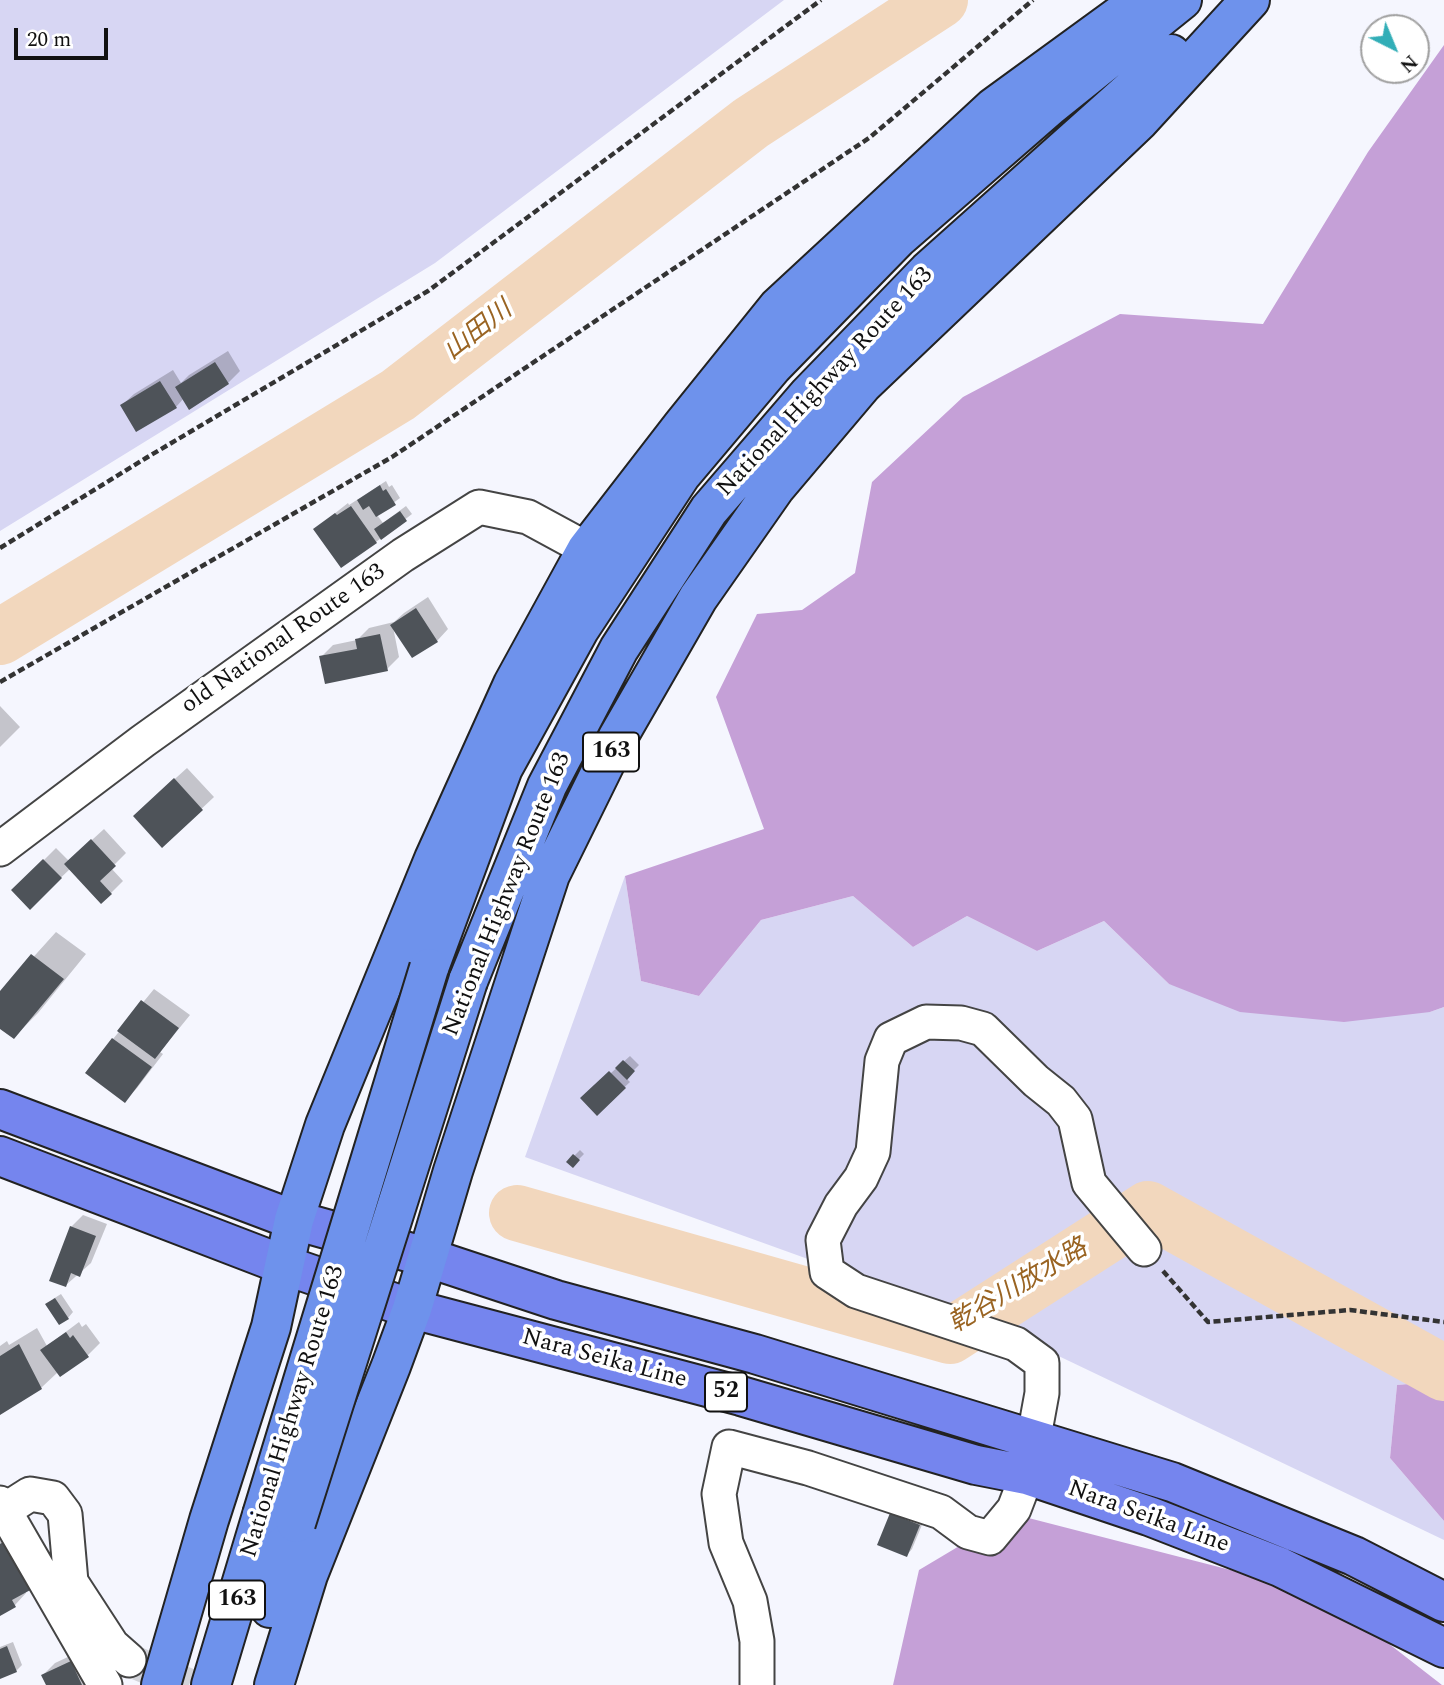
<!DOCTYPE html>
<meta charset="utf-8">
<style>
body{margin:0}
#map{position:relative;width:1444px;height:1685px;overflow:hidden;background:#f5f6fe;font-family:Spectral,serif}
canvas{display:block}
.north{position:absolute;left:1360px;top:14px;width:70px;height:70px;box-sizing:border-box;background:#fff;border:2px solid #a0a0a0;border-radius:50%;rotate:137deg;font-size:19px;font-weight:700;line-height:28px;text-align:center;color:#111}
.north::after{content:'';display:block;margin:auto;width:24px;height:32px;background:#32aeb7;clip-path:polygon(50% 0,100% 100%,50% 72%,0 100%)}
.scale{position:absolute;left:14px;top:28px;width:94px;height:32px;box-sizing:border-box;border:4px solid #111;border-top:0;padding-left:9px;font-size:21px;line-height:24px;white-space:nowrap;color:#111;-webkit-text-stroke:5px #fff;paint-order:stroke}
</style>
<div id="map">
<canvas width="1444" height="1685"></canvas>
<div class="north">N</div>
<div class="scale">20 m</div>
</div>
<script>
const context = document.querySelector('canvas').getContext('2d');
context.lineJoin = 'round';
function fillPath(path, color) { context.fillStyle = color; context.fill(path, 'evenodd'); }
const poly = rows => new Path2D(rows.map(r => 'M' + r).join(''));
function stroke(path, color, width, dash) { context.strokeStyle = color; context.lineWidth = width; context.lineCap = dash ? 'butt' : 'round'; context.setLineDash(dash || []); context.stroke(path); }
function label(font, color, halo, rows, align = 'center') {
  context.font = font + ' Spectral,"Noto Sans JP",serif'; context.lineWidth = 7; context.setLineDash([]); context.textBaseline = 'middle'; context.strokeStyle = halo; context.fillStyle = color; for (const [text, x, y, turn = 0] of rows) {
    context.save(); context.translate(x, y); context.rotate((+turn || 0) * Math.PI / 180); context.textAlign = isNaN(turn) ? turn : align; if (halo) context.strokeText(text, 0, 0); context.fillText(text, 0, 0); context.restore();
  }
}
const farmland = poly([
 [0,0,784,0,435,263,0,531],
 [625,876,641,981,699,996,761,920,853,896,913,947,967,916,1037,951,1104,921,1169,984,1430,1012,1444,1007,1444,1381,1397,1385,1390,1458,1444,1521,1444,1540,1002,1329,525,1157]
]);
const forest = poly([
 [1444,45,1444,1007,1430,1012,1344,1022,1240,1012,1169,984,1104,921,1037,951,967,916,913,947,853,896,761,920,699,996,641,981,625,876,764,829,716,697,757,614,802,610,855,573,872,482,963,397,1120,314,1263,324,1368,152],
 [1444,1381,1444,1521,1390,1458,1397,1385],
 [1013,1514,1246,1574,1375,1633,1442,1685,893,1685,919,1570]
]);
const shadow = poly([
 [228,351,240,371,228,383,184,398,176,407,122,405,134,394,173,370,181,383,189,375],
 [386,481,389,487,392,485,400,498,377,515,383,523,406,506,412,514,376,542,315,529,348,503,349,505],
 [428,597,448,629,437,641,393,627,399,657,387,669,321,657,333,645,357,640,369,628,394,622,404,613],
 [0,706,20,727,0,747],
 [187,768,214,797,162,846,147,804],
 [104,829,126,853,111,868,123,881,102,902,71,868,30,907,14,890,56,848,69,861],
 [56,932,86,954,38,1013,14,1037,0,1027,0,994],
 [154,989,190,1015,160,1052,163,1054,137,1088,125,1100,113,1039],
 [630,1056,639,1065,626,1078,630,1082,597,1113,583,1098],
 [580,1150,584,1154,573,1165,569,1161],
 [83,1215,107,1224,91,1263,66,1285,71,1227],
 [61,1294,73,1312,68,1318,53,1299],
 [79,1322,82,1327,86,1324,100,1343,88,1355,60,1375,58,1372,41,1388,0,1413,0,1346,7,1341,9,1345,37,1328,47,1346],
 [897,1509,924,1520,912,1549,907,1555,891,1514],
 [19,1530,26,1593,15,1605,0,1614,0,1541],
 [13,1642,22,1665,16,1671,0,1677,0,1647],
 [83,1650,99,1685,48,1685,43,1675,55,1663]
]);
const river = poly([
 [0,637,398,395,751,123,940,0],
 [517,1213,950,1336,1148,1209,1444,1373]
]);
const building = poly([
 [215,362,229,384,189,410,175,387],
 [160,381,177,408,136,432,120,405],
 [380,485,383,491,386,489,396,505,376,517,369,506,363,510,357,500],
 [351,506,377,543,341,568,313,529,335,513,337,515],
 [400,511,407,521,381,540,374,529],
 [416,608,438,642,412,658,390,625],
 [380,634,388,671,325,684,319,656,357,649,355,639],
 [174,778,203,810,162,848,133,816],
 [91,839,116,866,100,881,112,894,101,904,64,864],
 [43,859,62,878,30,910,11,890],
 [31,954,64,979,14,1039,0,1029,0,991],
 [141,1000,179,1028,155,1059,117,1031],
 [112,1038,152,1067,125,1103,85,1073],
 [623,1060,635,1071,627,1080,615,1068],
 [609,1071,626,1088,597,1116,580,1098],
 [573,1154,580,1160,573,1168,566,1162],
 [70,1226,96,1236,80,1277,71,1273,66,1287,49,1281],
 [55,1298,69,1319,59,1325,45,1304],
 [66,1332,70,1338,73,1335,89,1357,60,1377,40,1350],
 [19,1344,42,1389,0,1415,0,1356],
 [890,1513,920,1525,907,1557,877,1545],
 [7,1540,34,1588,12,1600,16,1607,0,1616,0,1544],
 [7,1646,17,1672,0,1679,0,1649],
 [71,1661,82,1685,46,1685,41,1675]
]);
const minorTunnel = poly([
 [129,1660,189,1685]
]);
const path = poly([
 [0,548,146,458,428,291,821,0],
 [0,682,392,457,869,138,1033,0],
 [1163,1271,1208,1322,1350,1310,1444,1322]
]);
const minor = poly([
 [0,849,143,741,403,555,479,507,528,517,587,549],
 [0,1503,105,1685],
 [5,1510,30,1494,53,1498,65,1514,71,1582,112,1645,129,1660],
 [757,1685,757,1641,750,1601,726,1543,719,1494,729,1447,808,1468,941,1512,968,1532,990,1538,1014,1509,1027,1475,1042,1393,1042,1363,1016,1344,856,1291,827,1272,823,1240,841,1205,861,1178,873,1152,882,1061,891,1039,926,1022,961,1023,983,1029,1036,1081,1061,1101,1075,1119,1089,1183,1144,1249]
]);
const primary = poly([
 [0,1109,294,1220,426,1257,556,1300,755,1354,1172,1482,1354,1556,1444,1602],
 [0,1156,284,1265,412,1309,741,1396,976,1465,1027,1475,1149,1516,1280,1567,1444,1648]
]);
const trunk = poly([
 [429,968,503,768,579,630,681,475,773,366,897,239,1050,106,1182,0],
 [468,981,547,786,619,649,709,510,809,394,928,271,1171,54],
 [270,1608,296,1523],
 [161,1685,209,1520,271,1327,294,1220,325,1125,434,859,513,684,587,549,682,426,778,307,994,107,1141,0],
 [211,1685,262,1515],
 [274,1685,308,1575,391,1366,412,1309,453,1171,550,875,618,737,698,598,775,488,863,384,1139,121,1250,0]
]);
const trunkBridge = poly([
 [262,1515,429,968],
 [296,1523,468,981]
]);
const shields = [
 [611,752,56],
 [726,1392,42],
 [237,1600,56]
];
const shieldNames = [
 ["163",611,752],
 ["52",726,1392],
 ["163",237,1600]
];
const streetNames = [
 ["National Highway Route 163",826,383,-47],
 ["old National Route 163",284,640,-35],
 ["National Highway Route 163",508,895,-68],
 ["Nara Seika Line",604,1360,15],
 ["National Highway Route 163",294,1412,-73],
 ["Nara Seika Line",1148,1518,20]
];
const waterNames = [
 ["山田川",479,332,-38],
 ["乾谷川放水路",1019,1288,-31]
];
fillPath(farmland, '#d7d6f3');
fillPath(forest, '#c5a0d7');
fillPath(shadow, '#0003');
stroke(river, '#f2d7bd', 56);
fillPath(building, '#4e5359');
stroke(minorTunnel, '#d3d4da', 33, [33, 17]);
stroke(minor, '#444', 37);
stroke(primary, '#222', 42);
stroke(trunk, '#222', 42);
stroke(path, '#333', 4.5, [7, 3.5]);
stroke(minor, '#fff', 33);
stroke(primary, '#7585ee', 38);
stroke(trunk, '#6e92ec', 38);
stroke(trunkBridge, '#222', 42, []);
stroke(trunkBridge, '#6e92ec', 38);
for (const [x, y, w] of shields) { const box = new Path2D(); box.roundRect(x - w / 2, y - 19.5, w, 39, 5); context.fillStyle = '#fff'; context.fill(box); stroke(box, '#111', 2); }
label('bold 23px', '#111', null, shieldNames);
label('24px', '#111', '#fff', streetNames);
label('italic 26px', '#9a6422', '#fff', waterNames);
</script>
